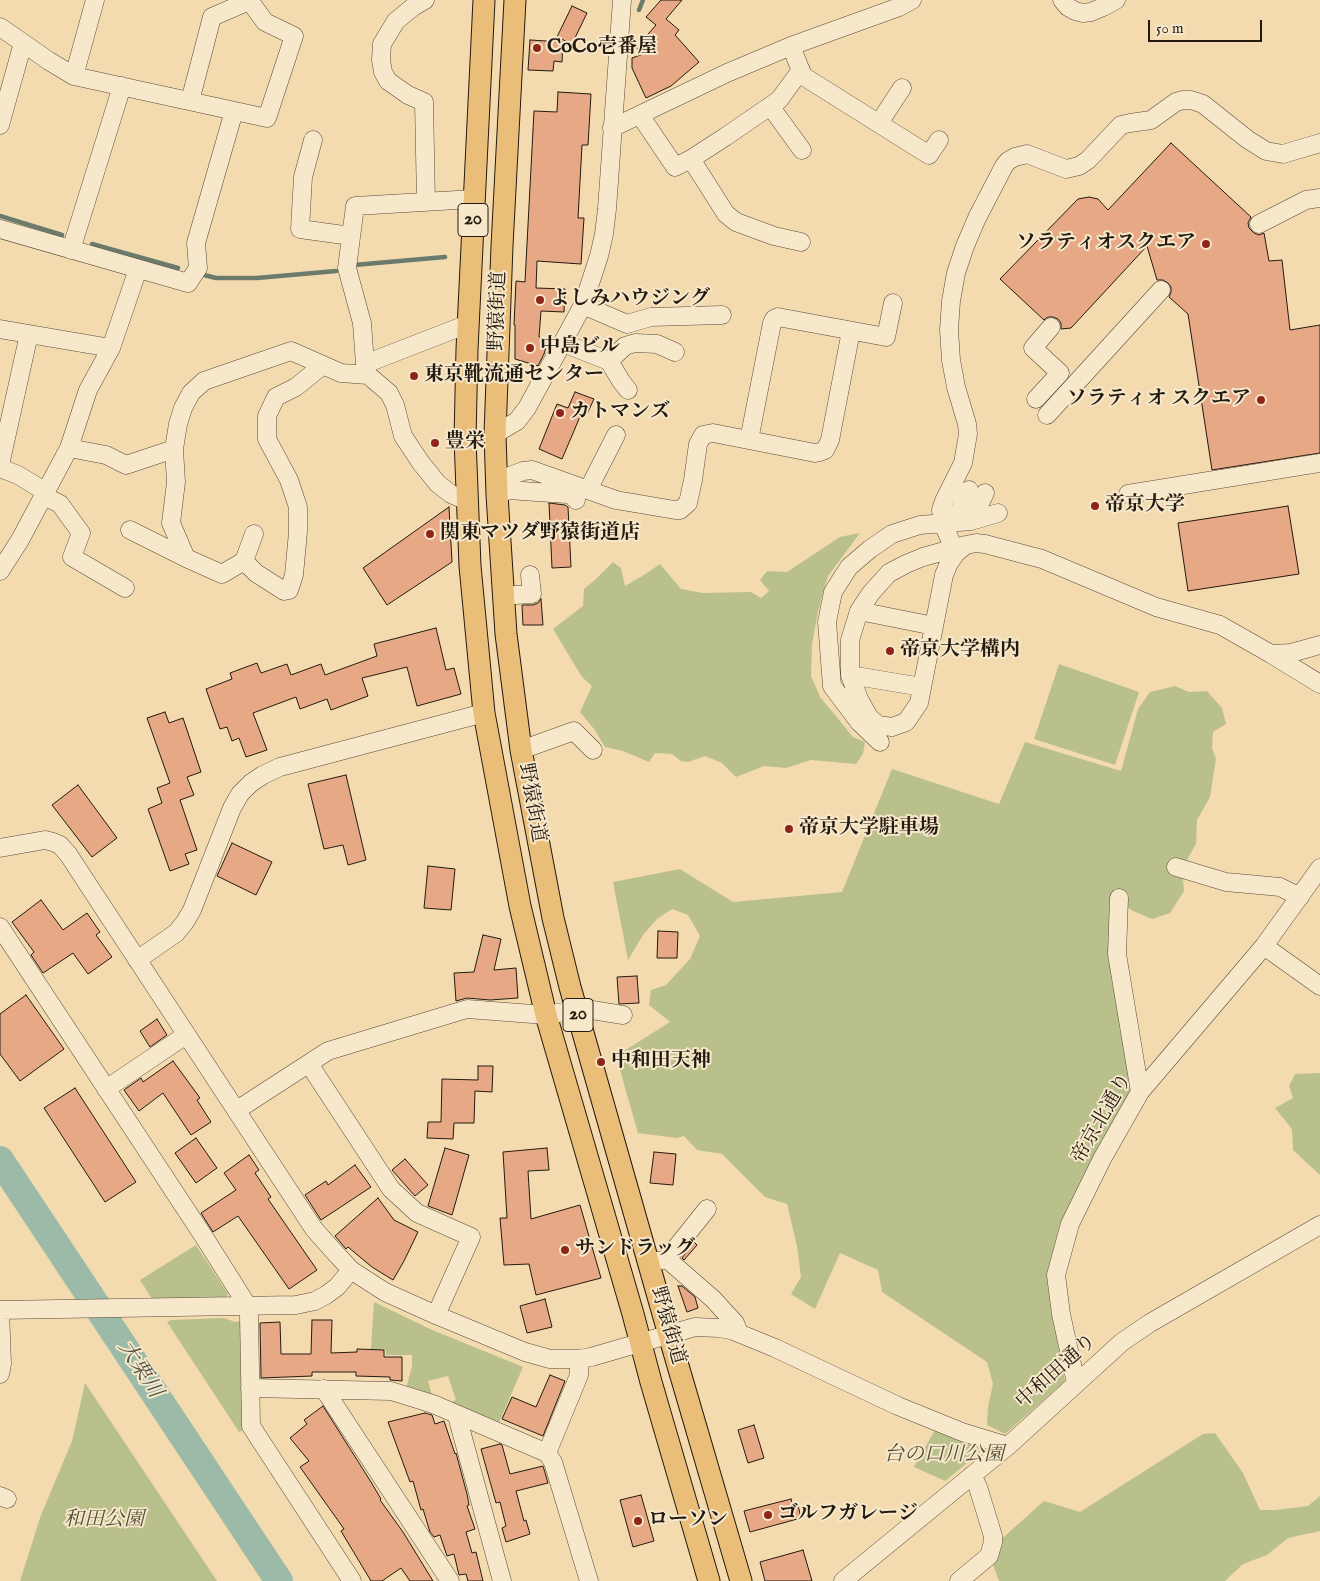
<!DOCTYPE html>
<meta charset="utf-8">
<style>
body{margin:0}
#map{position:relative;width:1320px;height:1581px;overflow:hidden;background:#f3dbaf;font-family:"IM FELL English",serif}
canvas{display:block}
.scale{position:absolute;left:1148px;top:20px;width:114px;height:22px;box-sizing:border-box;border:2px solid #231a10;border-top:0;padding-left:6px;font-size:15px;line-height:18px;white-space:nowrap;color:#231a10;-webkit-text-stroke:4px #f7e8cb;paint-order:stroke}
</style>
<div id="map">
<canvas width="1320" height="1581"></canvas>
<div class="scale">50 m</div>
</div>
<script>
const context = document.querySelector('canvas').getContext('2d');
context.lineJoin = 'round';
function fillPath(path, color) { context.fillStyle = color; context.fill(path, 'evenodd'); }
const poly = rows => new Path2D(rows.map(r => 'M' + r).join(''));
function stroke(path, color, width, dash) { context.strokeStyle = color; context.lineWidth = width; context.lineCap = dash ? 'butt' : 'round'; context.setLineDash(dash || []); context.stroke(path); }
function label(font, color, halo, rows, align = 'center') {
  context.font = font + ' "IM FELL English","Noto Serif JP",serif'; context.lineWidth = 4; context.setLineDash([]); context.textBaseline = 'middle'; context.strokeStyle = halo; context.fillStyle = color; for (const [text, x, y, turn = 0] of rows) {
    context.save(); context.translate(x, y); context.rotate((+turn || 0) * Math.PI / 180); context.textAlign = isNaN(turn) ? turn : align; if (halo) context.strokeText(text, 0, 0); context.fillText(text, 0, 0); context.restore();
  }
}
const green = poly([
 [860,533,828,576,818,611,812,645,811,676,820,697,840,721,853,737,865,742,863,754,856,764,811,760,786,768,764,766,736,777,722,763,705,756,688,762,681,761,672,754,655,753,649,762,623,751,605,747,594,729,580,712,592,686,582,677,553,629,583,606,584,589,596,579,613,562,621,568,625,586,644,575,660,564,681,589,703,593,751,592,761,598,769,591,760,580,767,571,787,572,840,537],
 [1059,664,1139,692,1115,765,1034,739],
 [1175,686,1189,692,1207,691,1222,708,1226,724,1213,732,1212,748,1216,759,1210,797,1197,820,1196,844,1188,858,1183,878,1184,891,1170,913,1152,919,1133,911,1114,898,1134,1085,1094,1156,1059,1227,1048,1276,1053,1317,1065,1381,1005,1434,987,1425,988,1407,993,1384,987,1362,882,1292,878,1270,840,1253,815,1309,791,1294,801,1277,797,1246,787,1204,765,1197,722,1154,697,1150,684,1136,677,1138,638,1133,616,1056,670,1022,649,1005,651,990,666,985,690,959,700,936,688,915,672,909,657,919,643,935,628,960,613,882,680,869,733,902,842,892,892,769,999,804,1025,742,1121,771,1138,709,1150,692],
 [1320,1073,1320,1175,1293,1150,1292,1129,1275,1108,1293,1098,1289,1086,1295,1074],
 [196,1245,228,1294,225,1299,154,1302,140,1280],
 [374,1302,430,1329,523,1367,498,1425,446,1404,456,1400,448,1376,428,1381,433,1399,406,1389,412,1366,412,1355,386,1355,386,1350,371,1349],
 [224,1318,235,1322,242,1321,244,1394,243,1430,239,1432,167,1322,171,1320],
 [85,1383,217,1581,20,1581,41,1515,72,1441],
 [935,1430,983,1450,945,1481,914,1467],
 [1215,1433,1243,1473,1260,1510,1275,1510,1308,1506,1320,1496,1320,1531,1288,1538,1267,1555,1243,1564,1225,1581,999,1581,988,1551,1044,1501,1080,1512,1203,1434]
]);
const stream = poly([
 [639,10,643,0],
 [0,216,62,235],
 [92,244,178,268],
 [354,265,445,257],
 [200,274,216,278,257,278,336,271]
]);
const river = poly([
 [0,1160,279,1581]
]);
const building = poly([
 [661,0,682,0,666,19,679,30,675,35,699,62,671,86,646,98,632,68,632,58,643,54,636,48,656,25,646,17,661,0],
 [572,6,587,13,572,44,557,37,572,6],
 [530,40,563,42,562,62,554,61,553,71,528,70,530,40],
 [558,92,591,94,588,145,582,145,578,218,584,218,581,264,537,261,536,288,565,289,564,312,541,311,539,337,548,340,544,354,538,366,515,359,515,325,514,325,516,281,525,282,534,111,557,112,558,92],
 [1171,143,1251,217,1248,223,1249,228,1254,233,1259,235,1264,233,1269,261,1282,260,1290,330,1320,325,1320,453,1212,470,1188,314,1169,297,1171,292,1171,287,1168,283,1163,280,1157,280,1147,246,1071,328,1061,329,1061,323,1058,319,1053,317,1048,317,1044,320,1000,279,1078,199,1089,197,1098,199,1108,210,1171,143],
 [575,392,594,399,587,414,582,412,562,459,539,449,557,404,568,408,575,392],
 [549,503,565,505,568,507,571,567,552,568,549,503],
 [1288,506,1299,574,1188,591,1178,523,1288,506],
 [449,507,452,562,387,605,363,568,449,507],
 [541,599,543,625,523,625,522,605,533,605,538,603,541,599],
 [436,628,446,670,454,668,461,694,417,706,407,667,362,678,368,696,331,710,327,699,300,709,296,697,253,713,267,750,246,757,239,738,232,741,227,727,220,729,206,689,232,679,230,673,257,663,261,673,287,664,291,675,321,664,325,675,377,656,374,644,436,628],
 [165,712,169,723,183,718,201,772,187,777,194,795,180,800,197,850,185,854,189,864,170,871,148,809,162,803,157,788,170,783,147,718,165,712],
 [346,775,366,860,348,865,343,845,324,849,308,784,346,775],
 [78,785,117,838,92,857,52,805,78,785],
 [232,843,272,862,256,895,217,876,232,843],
 [428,866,455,869,451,910,424,908,428,866],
 [41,900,63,930,87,913,100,932,96,935,112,957,88,974,73,953,43,973,31,955,34,952,12,922,41,900],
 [658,931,678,932,677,958,657,958,658,931],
 [483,935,501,939,494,970,516,968,518,998,490,1000,467,998,456,1001,454,973,474,972,483,935],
 [637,976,639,1003,619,1004,617,977,637,976],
 [26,995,64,1049,20,1081,0,1054,0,1014,26,995],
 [157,1019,167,1035,150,1047,140,1031,157,1019],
 [173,1061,200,1098,197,1100,211,1122,191,1135,163,1093,139,1111,124,1090,141,1078,143,1082,173,1061],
 [478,1066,493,1066,492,1092,475,1091,474,1123,454,1123,453,1139,427,1138,428,1122,441,1122,442,1079,478,1080,478,1066],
 [75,1088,136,1182,105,1202,44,1108,75,1088],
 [196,1138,217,1168,196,1183,175,1153,196,1138],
 [445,1148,469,1155,452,1215,428,1206,445,1148],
 [547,1148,549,1170,528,1171,531,1219,580,1205,601,1278,536,1295,529,1264,504,1265,500,1218,507,1218,503,1152,547,1148],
 [654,1152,676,1154,673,1185,650,1183,654,1152],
 [249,1155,259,1170,255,1173,271,1197,268,1199,317,1270,289,1289,238,1216,213,1232,201,1213,236,1190,224,1173,249,1155],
 [405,1159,428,1185,415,1196,392,1170,405,1159],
 [355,1165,371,1187,321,1220,305,1195,326,1181,328,1185,355,1165],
 [378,1198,394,1220,418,1232,404,1261,393,1280,372,1267,348,1247,346,1249,335,1236,378,1198],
 [694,1242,697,1245,684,1260,682,1258,694,1242],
 [678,1286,682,1286,695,1297,698,1308,687,1312,678,1286],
 [545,1299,552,1327,527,1333,520,1306,545,1299],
 [312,1320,332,1320,331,1353,357,1352,357,1349,384,1350,384,1357,402,1357,402,1381,390,1380,390,1377,356,1376,356,1372,312,1372,312,1376,261,1378,260,1323,280,1322,281,1354,311,1354,312,1320],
 [550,1375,565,1381,543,1436,502,1419,512,1397,536,1407,550,1375],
 [323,1406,371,1482,381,1499,380,1500,403,1532,433,1581,410,1581,401,1568,382,1581,371,1581,341,1531,344,1529,300,1467,309,1461,290,1438,307,1424,304,1420,323,1406],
 [425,1413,432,1415,435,1424,444,1421,455,1454,456,1453,467,1494,469,1505,467,1506,475,1529,466,1532,472,1553,476,1552,483,1581,468,1581,466,1574,459,1575,454,1554,447,1556,440,1535,434,1537,430,1532,423,1509,421,1510,413,1481,410,1482,388,1422,425,1413],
 [754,1425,764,1458,748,1463,738,1430,754,1425],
 [500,1444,502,1445,510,1474,543,1466,548,1483,516,1491,524,1521,526,1520,530,1534,506,1542,502,1528,506,1526,500,1502,496,1503,481,1449,500,1444],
 [641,1495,654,1541,633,1547,620,1500,641,1495],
 [791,1499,793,1506,798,1505,801,1518,750,1532,744,1511,791,1499],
 [803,1550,812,1581,765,1581,760,1562,803,1550]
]);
const minor = poly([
 [425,0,413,7,396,21,382,44,381,60,383,72,388,81,408,95,424,102,426,202],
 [1062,0,1068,7,1075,11,1083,13,1091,12,1103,7,1116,0],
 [0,27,49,61,74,76,267,118,294,36,265,22,249,0],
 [791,46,803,76,929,155,939,140],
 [74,76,95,0],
 [190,101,212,17,249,1],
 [770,106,802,150],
 [640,115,675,167,691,159,725,137,779,100,801,70],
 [879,123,902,88],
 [0,125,23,43],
 [612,128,727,73,791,46,899,7,912,0],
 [313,140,303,177,300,229,351,236],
 [691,159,726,214,736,222,774,236,801,242],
 [1259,224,1306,200,1320,198],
 [0,229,188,283,198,268,196,243,234,111],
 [71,250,122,86],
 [583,305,627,324,651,317,722,315],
 [0,329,111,348],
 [563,343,609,361,621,381,628,390],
 [609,361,625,346,635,343,657,344,675,352],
 [365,364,468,324],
 [1036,399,1060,373,1033,348,1051,327],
 [1047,415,1161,290],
 [495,434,517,421,527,408,583,305,599,256,604,234,607,209,622,0],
 [749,440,772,323,774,319,778,317,783,318,886,337,893,303],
 [69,448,106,455,126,465,174,449],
 [0,465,29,334],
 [0,468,18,475,46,492],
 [497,481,523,471,532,470,616,500,675,510,680,510,688,503,693,480,698,444,703,435,713,433,815,453,820,452,825,450,830,440,851,331],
 [588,490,616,435],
 [1128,494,1320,463],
 [497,495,509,490,537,492,567,494,573,496,576,500],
 [44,496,60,504,81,533,72,557,125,588],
 [467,501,451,494,438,484,421,463,403,436,395,405,389,393,368,375,365,364,362,323,347,268,355,206,474,199],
 [971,521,985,493],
 [954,523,969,490],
 [130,530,186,558],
 [254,534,244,561,222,574,186,558,171,523,176,482,174,449,178,424,183,408,191,393,204,381,291,351,341,373,368,375],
 [966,545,956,553,949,563,944,575,919,703,906,722,892,727,878,725,869,717,859,699,850,675,850,640,859,611,871,593,889,573,906,564,923,557,966,545,976,543,985,544,1042,559,1156,607,1220,625,1271,654,1291,653,1320,645],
 [956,553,943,524,941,510,944,501,963,463,968,434,967,424,956,387,951,360,949,330,951,301,956,273,965,246,977,218,1004,166,1008,161,1015,157,1027,154,1066,169,1079,166,1088,160,1121,125,1130,123,1151,120,1176,102,1183,100,1191,100,1203,104,1247,139,1266,151,1283,154,1320,143],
 [244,561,256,573,284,591,289,590,294,575,298,532,298,507,289,480,267,439,267,416,276,397,296,387,323,365],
 [0,571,20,540,69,448,88,390,111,348,138,269],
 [515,595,532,594,530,575],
 [859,611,934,626],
 [1271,654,1320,684],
 [850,675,922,687],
 [880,742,859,722,832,686,827,622,833,592,849,567,870,549,892,534,920,525,971,521,998,513],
 [521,750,574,731,593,750],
 [0,848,45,840,53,842,60,845,68,854,314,1229,329,1246,351,1270,385,1292,436,1315,525,1352,550,1359,579,1359,591,1357,695,1327,719,1328,731,1330,775,1348,898,1406,962,1432,1008,1446],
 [1176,867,1226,882,1280,887,1300,897],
 [1119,898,1117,954,1140,1092],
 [0,927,206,1240,247,1305,249,1315,251,1426,352,1581],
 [1264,946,1320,986],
 [137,960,176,933,185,922,192,910,232,808,240,794,251,783,263,775,280,767,484,713],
 [309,1064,391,1189,417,1213,471,1237,436,1315],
 [106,1089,186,1035],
 [237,1110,328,1051,467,1009,546,1015,576,1010,592,1010,623,1015],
 [667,1259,713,1299,735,1323,739,1333],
 [657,1261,667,1259,707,1209],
 [0,1310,296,1305,315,1301,326,1295,337,1287,351,1270],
 [0,1374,2,1364,0,1310],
 [1076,1383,1061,1314,1056,1275,1070,1224,1102,1159,1140,1092,1264,946,1320,868],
 [250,1388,391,1391,433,1404,547,1453,553,1462,589,1581],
 [324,1389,450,1581],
 [457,1416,502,1581],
 [547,1453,579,1375,579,1359],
 [0,1496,7,1499],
 [843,1581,1008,1446,1122,1342,1150,1323,1320,1225],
 [959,1581,989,1556,993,1542,993,1536,978,1487,972,1475]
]);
const major = poly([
 [484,0,467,349,465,439,470,566,484,713,520,906,546,1015,633,1314,651,1382,709,1581],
 [515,0,502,246,495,434,497,495,506,634,521,750,553,918,570,987,669,1335,741,1581]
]);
const markers = [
 [537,48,5,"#8f2418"],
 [1206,244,5,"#8f2418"],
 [540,300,5,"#8f2418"],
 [530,348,5,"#8f2418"],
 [414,376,5,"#8f2418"],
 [1261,400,5,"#8f2418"],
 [560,413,5,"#8f2418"],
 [435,443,5,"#8f2418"],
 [1095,506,5,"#8f2418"],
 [430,534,5,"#8f2418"],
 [890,651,5,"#8f2418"],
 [789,829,5,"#8f2418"],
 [601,1062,5,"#8f2418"],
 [565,1250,5,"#8f2418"],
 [768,1515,5,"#8f2418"],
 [638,1521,5,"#8f2418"]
];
const shields = [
 [473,220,30],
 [578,1015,30]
];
const shieldNames = [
 ["20",473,220],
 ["20",578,1015]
];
const poiNames = [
 ["CoCo壱番屋",547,48],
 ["ソラティオスクエア",1196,244,"right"],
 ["よしみハウジング",550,300],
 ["中島ビル",540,348],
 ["東京靴流通センター",424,376],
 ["ソラティオ スクエア",1251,400,"right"],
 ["カトマンズ",570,413],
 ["豊栄",445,443],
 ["帝京大学",1105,506],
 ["関東マツダ野猿街道店",440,534],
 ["帝京大学構内",900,651],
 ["帝京大学駐車場",799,829],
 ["中和田天神",611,1062],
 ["サンドラッグ",575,1250],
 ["ゴルフガレージ",778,1515],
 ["ローソン",648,1521]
];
const streetNames = [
 ["野猿街道",499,311,-88],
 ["野猿街道",531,803,80],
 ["帝京北通り",1103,1119,-60],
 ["野猿街道",667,1326,74],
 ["中和田通り",1057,1372,-42]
];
const parkNames = [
 ["台の口川公園",944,1456],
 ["和田公園",104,1521]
];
const waterNames = [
 ["大栗川",139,1370,57]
];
fillPath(green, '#bac08b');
stroke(stream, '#6b7b6b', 4.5);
stroke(river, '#9bbba8', 28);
fillPath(building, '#e7a886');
stroke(building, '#231a10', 1);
stroke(minor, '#574a38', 19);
stroke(major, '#231a10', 23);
stroke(minor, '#f7e8cb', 18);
stroke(major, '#eabe78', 21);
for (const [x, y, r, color] of markers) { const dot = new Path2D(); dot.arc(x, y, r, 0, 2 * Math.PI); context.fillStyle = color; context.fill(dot); stroke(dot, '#f7e8cb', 2); }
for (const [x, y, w] of shields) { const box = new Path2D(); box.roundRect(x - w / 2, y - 16.5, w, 33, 4); context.fillStyle = '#f7e8cb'; context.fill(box); stroke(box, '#231a10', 1); }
label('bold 19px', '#231a10', null, shieldNames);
label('bold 20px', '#231a10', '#f7e8cb', poiNames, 'left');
label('20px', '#231a10', '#f7e8cb', streetNames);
label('italic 20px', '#504c35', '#f7e8cb', parkNames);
label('italic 21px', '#4d5245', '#f7e8cb', waterNames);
</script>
